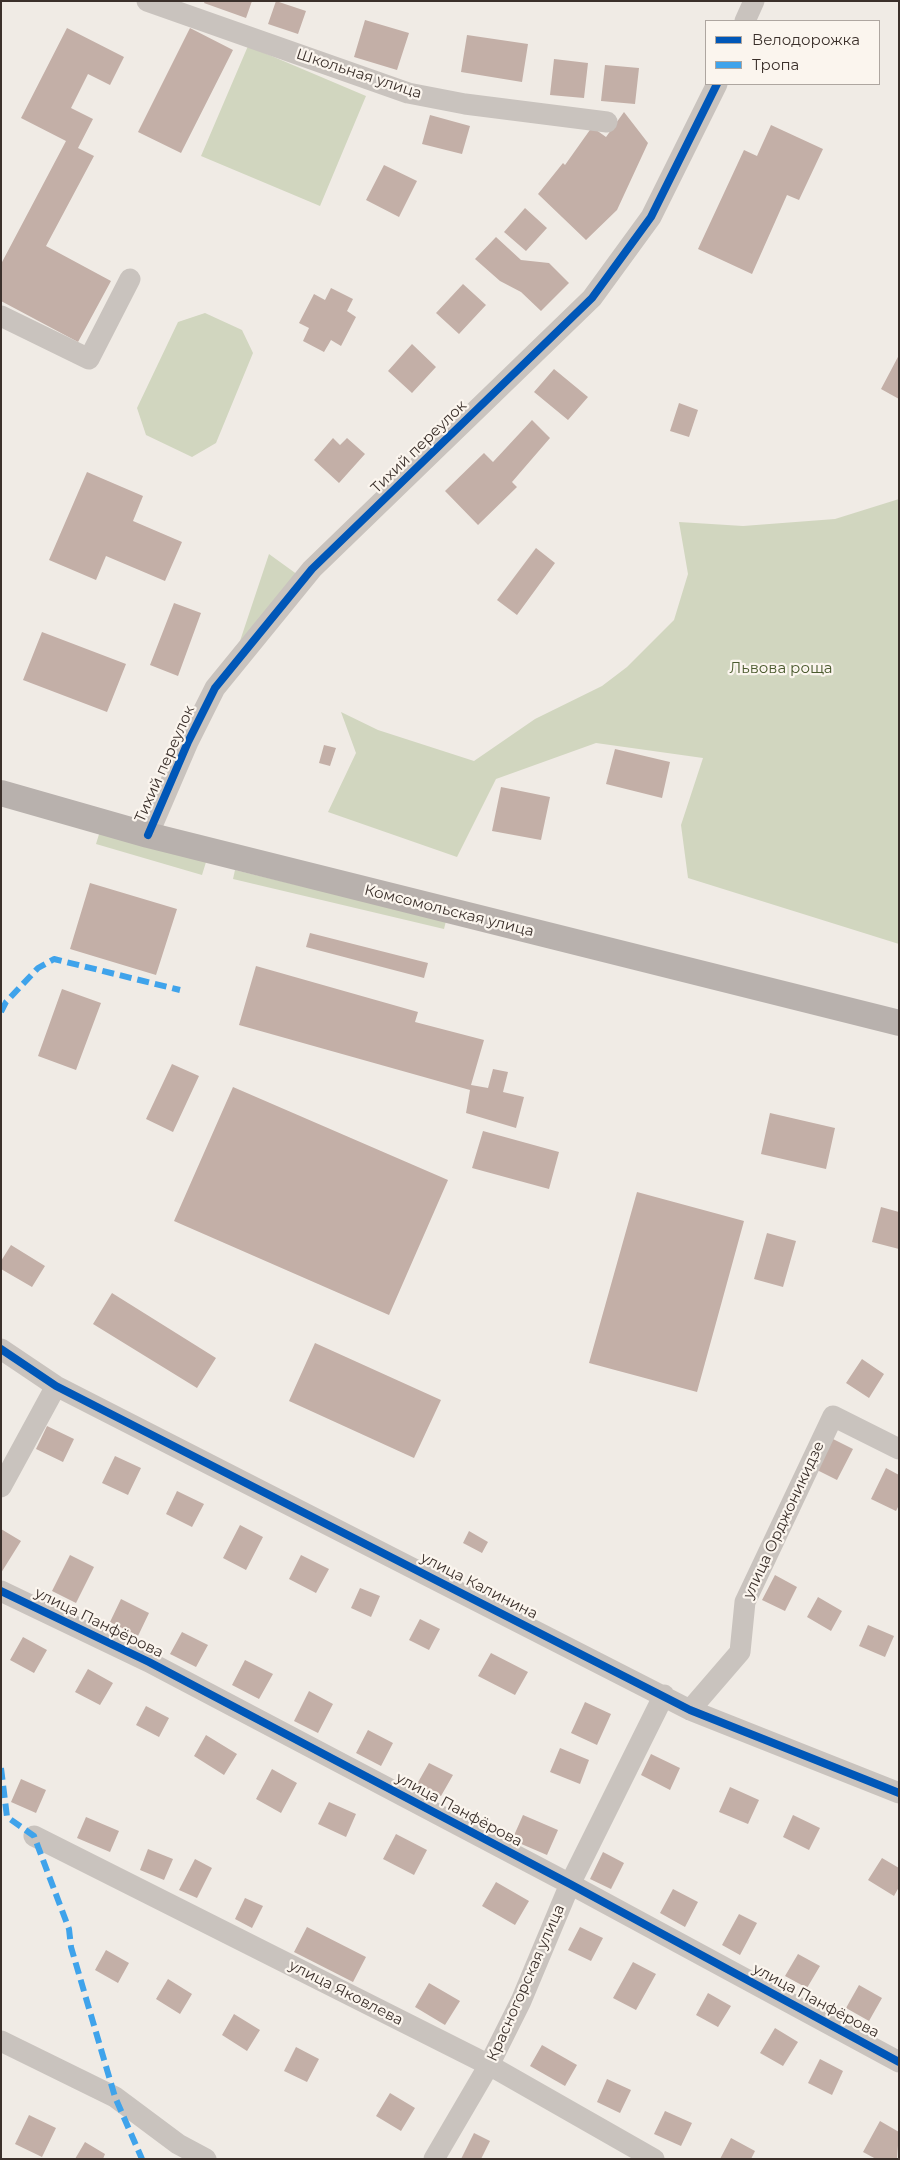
<!DOCTYPE html>
<meta charset="utf-8">
<style>
body{margin:0}
#map{position:relative;width:900px;height:2160px;overflow:hidden;background:#f0ebe5;font-family:Montserrat,sans-serif}
canvas{display:block}
.frame{position:absolute;inset:0;border:2px solid #3b302b;pointer-events:none}
.legend{position:absolute;left:705px;top:20px;width:175px;height:65px;box-sizing:border-box;background:#fbf5ee;border:1px solid #aea6a0;margin:0;padding:6px 9px;list-style:none;font-size:15px;color:#3b302b}
.legend li{display:flex;align-items:center;gap:10px;height:25px}
.legend b{width:25px;border:1px solid #aea6a0}
</style>
<div id="map">
<canvas width="900" height="2160"></canvas>
<div class="frame"></div>
<ul class="legend">
<li><b style="height:6px;background:#0057b8"></b>Велодорожка</li>
<li><b style="height:6px;background:#3fa3eb"></b>Тропа</li>
</ul>
</div>
<script>
const context = document.querySelector('canvas').getContext('2d');
context.lineJoin = 'round';
function fillPath(path, color) { context.fillStyle = color; context.fill(path, 'evenodd'); }
const poly = rows => new Path2D(rows.map(r => 'M' + r).join(''));
function stroke(path, color, width, dash) { context.strokeStyle = color; context.lineWidth = width; context.lineCap = dash ? 'butt' : 'round'; context.setLineDash(dash || []); context.stroke(path); }
function label(font, color, halo, rows, align = 'center') {
  context.font = font + ' Montserrat,sans-serif'; context.lineWidth = 4.5; context.setLineDash([]); context.textBaseline = 'middle'; context.strokeStyle = halo; context.fillStyle = color; for (const [text, x, y, turn = 0] of rows) {
    context.save(); context.translate(x, y); context.rotate((+turn || 0) * Math.PI / 180); context.textAlign = isNaN(turn) ? turn : align; if (halo) context.strokeText(text, 0, 0); context.fillText(text, 0, 0); context.restore();
  }
}
const green = poly([
 [248,46,366,96,320,206,201,156],
 [205,313,242,330,253,353,216,443,192,457,146,435,137,408,178,322],
 [899,499,899,944,688,878,681,825,703,758,596,743,496,779,457,857,328,812,356,753,341,712,378,730,474,761,535,719,602,686,627,667,674,620,688,574,679,522,743,526,835,519],
 [269,554,298,575,240,641],
 [100,831,206,862,202,875,96,844],
 [235,870,446,921,444,929,233,879]
]);
const building = poly([
 [205,1,252,1,246,18,204,3],
 [276,1,306,11,298,34,268,24],
 [365,20,409,33,397,70,354,57],
 [67,28,124,57,110,85,88,74,71,108,93,119,78,148,94,156,46,246,111,281,78,342,1,301,1,264,66,141,21,118],
 [190,28,233,50,181,153,138,132],
 [467,35,528,44,522,82,461,72],
 [554,59,588,63,584,98,550,95],
 [605,65,639,68,635,104,601,101],
 [624,112,648,143,617,210,586,240,538,194,563,163,565,165,592,127,606,137],
 [430,115,470,126,462,154,422,144],
 [771,125,823,149,799,200,787,195,752,274,698,249,744,150,757,156],
 [384,165,417,181,399,217,366,200],
 [525,208,547,228,526,251,504,232],
 [496,237,521,260,549,263,569,283,541,311,521,292,500,281,475,259],
 [463,284,486,305,459,334,436,313],
 [331,288,353,299,347,311,356,317,341,346,331,340,324,352,303,341,309,328,299,323,314,294,325,300],
 [412,344,436,367,412,393,388,371],
 [899,355,899,399,881,389],
 [554,369,588,397,568,420,534,392],
 [679,403,698,410,689,437,670,431],
 [532,420,550,438,512,482,517,487,478,525,445,491,484,453,493,462],
 [333,438,340,445,347,438,365,454,339,483,314,460],
 [87,472,143,496,133,521,182,542,165,581,106,556,96,580,49,560],
 [536,548,555,563,517,615,497,600],
 [174,603,201,613,178,676,150,665],
 [42,632,126,664,107,712,23,680],
 [324,745,336,748,330,766,319,763],
 [615,749,670,762,662,798,606,784],
 [501,787,550,797,541,840,492,831],
 [90,883,177,909,156,975,70,949],
 [310,933,428,963,424,978,306,947],
 [256,966,418,1012,415,1022,484,1040,471,1085,488,1088,493,1069,508,1072,503,1092,524,1097,516,1128,466,1113,470,1090,239,1025],
 [62,989,101,1003,76,1070,38,1056],
 [172,1064,199,1076,173,1132,146,1119],
 [233,1087,448,1180,389,1315,174,1221],
 [770,1113,835,1128,826,1169,761,1154],
 [483,1131,559,1152,549,1189,472,1168],
 [637,1192,744,1221,697,1392,589,1363],
 [881,1207,899,1212,899,1249,872,1242],
 [767,1233,796,1241,783,1287,754,1279],
 [11,1245,45,1266,32,1287,1,1269,1,1261],
 [112,1293,216,1358,197,1388,93,1324],
 [315,1343,441,1400,414,1458,289,1401],
 [862,1359,884,1374,869,1398,846,1383],
 [47,1426,74,1439,63,1462,36,1449],
 [833,1439,853,1449,837,1480,817,1470],
 [115,1456,141,1468,128,1495,102,1483],
 [886,1468,899,1475,899,1505,896,1511,871,1499],
 [177,1491,204,1504,192,1527,166,1514],
 [240,1525,263,1537,246,1570,223,1558],
 [1,1529,21,1541,1,1573],
 [469,1531,488,1542,482,1553,463,1543],
 [70,1555,94,1567,76,1603,52,1591],
 [301,1555,329,1569,316,1593,289,1579],
 [775,1575,797,1587,785,1611,762,1600],
 [360,1588,380,1596,371,1617,351,1608],
 [818,1597,842,1611,831,1631,807,1617],
 [121,1599,149,1613,138,1636,110,1622],
 [420,1619,440,1629,429,1650,409,1640],
 [868,1625,894,1636,885,1657,859,1646],
 [182,1632,208,1645,196,1667,170,1654],
 [23,1637,47,1650,34,1673,10,1660],
 [491,1653,528,1672,515,1695,478,1676],
 [245,1660,273,1674,259,1699,232,1685],
 [88,1669,113,1683,100,1705,75,1692],
 [309,1691,333,1704,318,1733,294,1721],
 [585,1702,611,1714,597,1745,571,1733],
 [146,1706,169,1718,159,1737,136,1725],
 [368,1730,393,1743,381,1766,356,1753],
 [206,1735,237,1754,224,1775,194,1756],
 [560,1748,589,1760,580,1784,550,1772],
 [651,1754,680,1768,670,1790,641,1775],
 [429,1763,453,1775,441,1796,417,1784],
 [272,1769,297,1783,281,1813,256,1799],
 [21,1779,46,1790,36,1813,11,1802],
 [730,1787,759,1800,748,1824,719,1812],
 [329,1802,356,1814,346,1837,318,1824],
 [523,1815,558,1830,547,1855,512,1840],
 [793,1815,820,1828,809,1850,783,1837],
 [86,1817,119,1831,110,1852,77,1838],
 [396,1834,427,1850,414,1875,383,1859],
 [148,1849,173,1859,164,1880,140,1870],
 [603,1852,624,1863,611,1889,590,1879],
 [882,1858,899,1868,899,1887,894,1896,868,1880],
 [195,1859,212,1868,197,1898,179,1890],
 [496,1882,529,1901,515,1925,482,1906],
 [673,1889,698,1902,685,1927,660,1913],
 [245,1898,263,1906,252,1928,235,1919],
 [739,1914,757,1923,740,1955,722,1945],
 [307,1927,366,1957,353,1982,294,1952],
 [580,1927,603,1938,591,1961,568,1950],
 [106,1950,129,1963,118,1983,95,1970],
 [798,1954,820,1966,807,1988,785,1976],
 [633,1962,656,1974,636,2010,613,1998],
 [168,1979,192,1994,180,2014,156,1999],
 [429,1983,460,2001,445,2025,415,2007],
 [859,1985,882,1998,869,2021,846,2008],
 [708,1993,731,2006,718,2027,696,2015],
 [234,2014,260,2030,247,2051,222,2035],
 [775,2028,798,2042,783,2066,760,2053],
 [542,2045,577,2065,565,2086,530,2066],
 [296,2047,319,2059,307,2082,284,2071],
 [820,2059,843,2071,832,2095,808,2083],
 [607,2079,631,2090,620,2113,597,2102],
 [390,2093,415,2108,401,2131,376,2116],
 [665,2111,692,2123,681,2146,654,2134],
 [29,2115,56,2128,42,2157,15,2144],
 [880,2121,899,2132,897,2159,876,2159,863,2152],
 [474,2133,490,2141,481,2159,461,2159],
 [731,2138,755,2151,751,2159,720,2159],
 [85,2142,105,2154,103,2159,75,2159]
]);
const minor = poly([
 [147,1,408,93,465,104,607,122],
 [745,21,754,1],
 [1,316,89,359,130,279],
 [148,835,188,742,215,688,312,569,592,298,651,217,717,84],
 [1,1349,56,1386,690,1710,899,1793],
 [1,1487,56,1386],
 [1,1591,149,1662,570,1884,899,2062],
 [690,1710,740,1652,745,1602,833,1416,899,1449],
 [34,1836,489,2065,654,2159],
 [1,2041,115,2097,178,2144,206,2159],
 [434,2159,489,2065,521,2001,570,1884,664,1695]
]);
const major = poly([
 [1,793,148,835,899,1023]
]);
const quiet = poly([
 [1,1012,6,1002,38,968,54,959,180,990],
 [1,1768,7,1817,34,1836,69,1929,71,1947,115,2097,142,2159]
]);
const cycleway = poly([
 [148,835,188,742,215,688,312,569,592,298,651,217,717,84],
 [1,1349,56,1386,690,1710,899,1793],
 [1,1591,149,1662,570,1884,899,2062]
]);
const streetNames = [
 ["Школьная улица",359,74,18],
 ["Тихий переулок",419,447,-44],
 ["Тихий переулок",165,764,-66],
 ["Комсомольская улица",449,911,14],
 ["улица Орджоникидзе",784,1520,-65],
 ["улица Калинина",479,1586,27],
 ["улица Панфёрова",99,1623,26],
 ["улица Панфёрова",459,1810,28],
 ["Красногорская улица",526,1983,-66],
 ["улица Яковлева",346,1993,27],
 ["улица Панфёрова",816,2001,28]
];
const parkNames = [
 ["Львова роща",781,669]
];
fillPath(green, '#d1d6bf');
fillPath(building, '#c3afa7');
stroke(minor, '#c9c3be', 21);
stroke(major, '#b8b1ad', 26);
stroke(quiet, '#3fa3eb', 6, [12, 6]);
stroke(cycleway, '#0057b8', 8);
label('15px', '#3b302b', '#fbf5ee', streetNames);
label('15px', '#4a5a2e', '#fbf5ee', parkNames);
</script>
